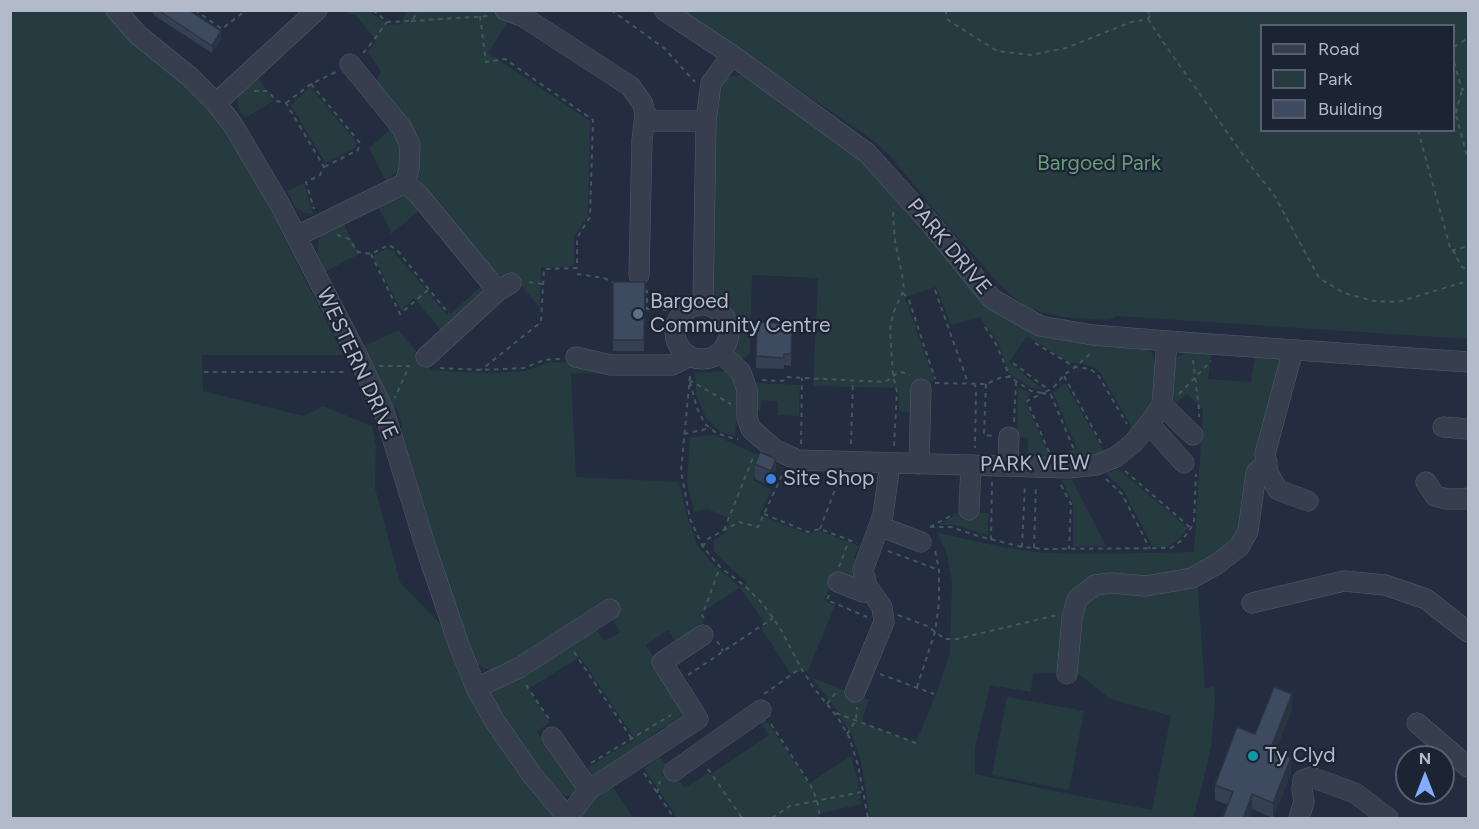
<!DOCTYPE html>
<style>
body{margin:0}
#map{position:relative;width:1479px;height:829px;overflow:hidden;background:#232d3f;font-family:Figtree,sans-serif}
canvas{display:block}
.frame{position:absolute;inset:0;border:12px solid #b3baca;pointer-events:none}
.legend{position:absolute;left:1260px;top:24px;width:195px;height:108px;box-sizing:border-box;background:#1c2433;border:2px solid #58606f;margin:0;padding:8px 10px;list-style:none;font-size:18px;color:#b3baca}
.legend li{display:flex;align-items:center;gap:12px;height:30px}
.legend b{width:30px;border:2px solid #58606f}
.north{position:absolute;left:1395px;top:745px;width:60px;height:60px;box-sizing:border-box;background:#1c2433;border:2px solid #58606f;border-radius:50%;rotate:0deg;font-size:16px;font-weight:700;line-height:24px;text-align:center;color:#b3baca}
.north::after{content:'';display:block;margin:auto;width:21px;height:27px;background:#84acfd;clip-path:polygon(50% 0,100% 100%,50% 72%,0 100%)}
</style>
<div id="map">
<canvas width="1479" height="829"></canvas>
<div class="frame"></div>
<ul class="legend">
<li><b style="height:8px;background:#373f4f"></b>Road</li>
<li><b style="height:16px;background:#253b40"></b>Park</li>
<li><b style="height:16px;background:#3e4a5f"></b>Building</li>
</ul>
<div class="north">N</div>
</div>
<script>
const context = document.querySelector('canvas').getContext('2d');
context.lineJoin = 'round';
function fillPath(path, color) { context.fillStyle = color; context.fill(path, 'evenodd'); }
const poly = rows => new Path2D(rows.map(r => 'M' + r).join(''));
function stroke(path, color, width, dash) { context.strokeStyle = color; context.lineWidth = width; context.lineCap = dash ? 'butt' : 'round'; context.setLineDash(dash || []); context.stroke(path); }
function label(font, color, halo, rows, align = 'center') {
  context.font = font + ' Figtree,sans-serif'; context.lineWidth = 4.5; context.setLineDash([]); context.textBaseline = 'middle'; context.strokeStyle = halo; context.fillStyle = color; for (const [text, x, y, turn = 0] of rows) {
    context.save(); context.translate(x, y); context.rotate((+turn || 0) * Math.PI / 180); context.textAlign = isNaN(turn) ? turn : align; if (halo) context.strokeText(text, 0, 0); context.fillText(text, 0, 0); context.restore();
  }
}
const green = poly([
 [10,11,110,11,187,84,229,127,343,355,202,355,203,391,304,416,323,406,372,426,376,447,375,488,400,582,442,626,559,818,11,818],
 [345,11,369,11,388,25,400,24,407,11,491,11,512,16,488,53,590,121,588,216,574,236,574,265,567,267,541,267,540,308,512,274,502,276,494,273,417,182,414,170,379,90,377,79,381,71,368,52,376,40,356,16],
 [684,11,1468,11,1468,339,1117,316,1109,320,1063,317,1029,309,1003,288,941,218,892,158,874,141],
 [1262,26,1454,26,1454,130,1262,130],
 [256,74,273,101,245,118,239,109,238,98,241,85],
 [739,75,747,76,850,146,988,304,1007,319,1031,330,1137,346,1151,352,1155,360,1157,377,1154,396,1145,418,1131,437,1130,424,1100,372,1092,366,1068,362,1027,336,1009,362,1043,390,1032,388,1008,373,999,344,980,317,951,325,936,287,905,297,934,380,922,384,912,413,899,411,899,388,813,386,818,278,752,275,750,353,744,358,739,358,735,353,735,346,739,339,739,328,724,309,717,302,710,288,715,89,719,83,729,77],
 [310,87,357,143,355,148,325,163,291,105],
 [393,127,400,138,402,154,398,171,386,181,369,148],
 [304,183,313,214,304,213,295,207,287,191],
 [396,194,409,198,420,210,391,234,387,223,377,205],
 [342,221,359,254,326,271,317,253,319,239,329,228],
 [387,249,393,251,448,316,482,286,482,294,443,333,414,298,401,310,373,256],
 [399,330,431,370,484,373,525,371,549,362,592,363,592,373,571,374,576,477,679,482,687,516,697,545,711,562,740,587,748,583,724,562,714,551,714,540,725,533,730,519,708,509,694,512,687,483,690,437,714,435,763,457,753,480,771,490,760,515,808,534,820,531,859,546,854,558,859,563,856,576,850,579,835,574,824,600,835,605,808,671,795,672,791,674,761,628,766,625,740,588,699,614,704,622,675,641,668,630,646,645,686,710,681,724,674,729,665,726,639,744,635,753,598,775,591,775,587,768,635,739,580,657,528,689,550,722,537,732,570,779,577,782,577,794,566,796,557,791,511,735,492,703,491,689,594,627,604,641,620,632,613,621,611,614,619,606,612,598,518,660,494,670,484,668,475,664,400,440,402,425,397,409,388,401,362,347],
 [1187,352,1212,352,1208,379,1251,382,1255,357,1287,360,1258,463,1247,470,1251,480,1240,535,1197,579,1205,688,1214,686,1215,702,1211,747,1202,786,1193,818,870,818,861,761,852,735,836,709,811,677,869,700,861,723,916,742,937,692,950,653,952,581,947,554,937,533,1007,548,1044,553,1100,554,1194,552,1203,410,1187,394,1177,403,1169,395,1172,365,1177,357],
 [1075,671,1110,699,1171,716,1152,810,1074,795,975,774,975,748,990,685,1031,692,1033,674],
 [724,371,733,377,739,388,735,436,721,432,706,418,696,395,695,373],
 [756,383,800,385,799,416,778,415,778,401,761,400,760,411,755,411],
 [1065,383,1104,452,1093,457,1054,460,1055,457,1077,448,1053,393],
 [1018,387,1031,394,1025,401,1049,455,1048,460,1028,459,1028,438,1017,437],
 [1118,469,1188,528,1178,540,1167,547,1153,547,1124,491,1106,473],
 [1062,480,1072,480,1106,546,1073,547,1073,504],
 [959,512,988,513,988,535,955,525,939,525],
 [1007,697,1084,711,1069,790,992,775],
 [765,719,809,783,851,756,858,782,861,804,818,814,818,818,677,818,644,768,660,757,685,788,708,773,710,775,769,735,760,722],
 [612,786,633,818,582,818,580,815,593,794,598,798]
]);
const path = poly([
 [195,10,222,29,246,10],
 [373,10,387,22,411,21,420,10],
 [611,10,664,48,695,82],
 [945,10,948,20,997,51,1031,55,1066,48,1131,22,1148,19,1153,10],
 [1149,10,1148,19,1161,39,1253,169,1273,193,1319,278,1344,293,1374,301,1398,302,1468,281],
 [480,16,486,62,505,59,593,120,590,217,577,238,577,268,544,269,541,322,481,370],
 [411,21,489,16],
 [1454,47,1468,38],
 [363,53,367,49,387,22],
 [1454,62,1462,90,1468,87],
 [311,84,360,143,358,150,324,167],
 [254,91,268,91,276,101,286,103,324,167,320,175,306,182,314,209],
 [286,103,311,84,336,72],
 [1454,107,1468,160],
 [1456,113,1462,90],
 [1418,130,1451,251,1468,246],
 [337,235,349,239,358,252,371,254,389,245,397,250,449,314],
 [1453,250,1461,266,1468,271],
 [371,254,400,314,429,289],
 [577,274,604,278,614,283],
 [529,282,543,284],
 [935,290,968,383],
 [645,291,647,291,647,309,667,310,679,320],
 [903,293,909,300,935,379],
 [985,327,996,344,1010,377],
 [1035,343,1075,367,1090,369,1098,375,1127,424],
 [1193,360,1199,409,1199,417],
 [1013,363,1045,387,1047,391],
 [379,366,409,366,395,398],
 [440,368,481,370,524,368,544,360,561,359],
 [204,372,347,372],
 [690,376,681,471,690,519,703,547,720,567,746,587,762,603,773,618,780,628,801,668,813,687,838,718,849,737,858,765,868,818],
 [1064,376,1102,445],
 [689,380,731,404],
 [762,380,783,381,786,377,885,382,899,372,906,373,910,375],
 [690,382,697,408,705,424,716,433,735,439,738,439],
 [935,383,986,384,1002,377,1010,377,1031,391,1043,393,1053,388,1064,375,1075,367,1091,353],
 [974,383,976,389,975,448],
 [986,384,984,435,993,436],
 [1179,394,1211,361],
 [1014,422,1016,382],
 [684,434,711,428],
 [801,444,802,378],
 [851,444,853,381],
 [894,446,897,391,893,376,890,330,893,314,904,289,902,274,895,241,893,216,894,207],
 [1049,452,1027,401,1043,393,1051,395,1073,447,1072,450],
 [1125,471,1191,528],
 [1106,479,1122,494,1150,549],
 [1061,485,1071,504,1069,549],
 [764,514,808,532,820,529,857,543],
 [930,527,951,527,978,536,1022,547,1046,549,1171,548,1182,540,1191,528,1194,521,1196,474],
 [930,527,954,514],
 [820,529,839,479],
 [724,530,754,455],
 [991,540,992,482],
 [703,547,706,540,739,522,758,527,784,471],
 [1022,547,1025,484],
 [1034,548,1036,485],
 [888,551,939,570],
 [839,567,849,540],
 [829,595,827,600,867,617],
 [898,615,927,626,945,639,957,639,1057,615],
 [704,618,702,616,720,567],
 [717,641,723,651],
 [574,652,634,742],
 [880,674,934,694],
 [688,675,773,618],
 [526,685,551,722],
 [917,687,935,632,939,603,939,570,935,550],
 [764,694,801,668],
 [827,704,838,690],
 [836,713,916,743],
 [771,724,810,784,817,800,820,818],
 [847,734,856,720,857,707],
 [591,763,671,715],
 [708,769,742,818],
 [644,773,674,818],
 [657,793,660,781],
 [772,818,790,806,862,792]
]);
const minor = poly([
 [116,10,138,35,190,77,216,103,233,125,279,203,353,347,384,411,427,551,459,645,476,688,494,720,532,775,568,818],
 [505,10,522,16,630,86,643,104,645,115,642,140,639,275],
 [664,10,732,55,867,153,931,224,992,299,1040,326,1093,335,1167,341,1468,362],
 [350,64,402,128,410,145,409,168,405,183,418,194,498,291],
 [216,103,317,10],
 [645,115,654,121,706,121],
 [297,236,405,183],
 [703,305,706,121,711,83,732,55],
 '675 332a27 27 0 1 1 54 0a27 27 0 1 1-54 0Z',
 [1293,350,1265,454,1268,473,1278,490,1308,501],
 [720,352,741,372,747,390,747,418,751,429,774,449,798,460,1068,468,1096,465,1116,457,1133,443,1149,424,1162,405,1167,341],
 [426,357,498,291,511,283],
 [576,357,611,365,672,365,690,356],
 [1162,405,1193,435],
 [1149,424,1184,463],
 [1443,427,1468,429],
 [919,464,921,389],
 [1008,466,1009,437],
 [1426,482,1435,496,1447,499,1464,499,1468,498],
 [969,510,971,465],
 [879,526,921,542],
 [838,582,863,592,870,591],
 [1252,603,1344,581,1385,585,1426,599,1468,632],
 [1067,674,1072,619,1077,599,1095,585,1112,583,1146,586,1192,578,1217,564,1239,547,1248,531,1256,473,1267,462],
 [476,688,519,668,610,609],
 [855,692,884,622,882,607,867,586,863,570,883,515,890,463],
 [1417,723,1468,767],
 [552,737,589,790],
 [674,771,761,710],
 [567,818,589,790,698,719,662,662,703,635],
 [1299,818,1304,802,1302,789,1303,780,1311,777,1355,793,1388,818]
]);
const wall = poly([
 [151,10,189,10,221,39,212,53,155,16],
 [613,282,645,282,644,351,613,351],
 [792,335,791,366,784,365,784,369,756,368,756,356],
 [776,459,776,474,771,486,755,479,755,464],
 [1292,709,1275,752,1291,773,1273,818,1252,809,1249,819,1222,819,1228,805,1215,800,1215,785,1255,734]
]);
const shadedWall = poly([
 [221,31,221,39,212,53,212,46],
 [776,459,776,474,771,486,771,471],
 [1292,694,1292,709,1270,765,1270,750],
 [1291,758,1291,773,1273,818,1273,803],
 [1252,794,1252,809,1249,819,1243,819]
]);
const building = poly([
 [158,10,189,10,221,31,212,46,158,10],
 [613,282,645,282,644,340,613,340,613,282],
 [759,322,792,324,791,354,784,354,784,358,756,356,757,330,759,331,759,322],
 [760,452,776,459,771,471,755,464,760,452],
 [1274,687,1292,694,1270,750,1291,758,1273,803,1252,794,1243,819,1222,819,1233,792,1215,785,1237,727,1255,734,1274,687]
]);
const markers = [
 [638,314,6,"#5c6f8a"],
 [771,479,6,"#3f7fe0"],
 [1253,756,6,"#0f9aa8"]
];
const parkNames = [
 ["Bargoed Park",1099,164]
];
const streetNames = [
 ["PARK DRIVE",949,247,50],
 ["WESTERN DRIVE",357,364,65],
 ["PARK VIEW",1035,464,-1]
];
const poiNames = [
 ["Bargoed",650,302],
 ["Community Centre",650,326],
 ["Site Shop",783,479],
 ["Ty Clyd",1265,756]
];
fillPath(green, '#253b40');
stroke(minor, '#525a69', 21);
stroke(path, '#43585d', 2, [4.5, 4.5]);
stroke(minor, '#373f4f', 20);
fillPath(wall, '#354052');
fillPath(shadedWall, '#2b3442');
fillPath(building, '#3e4a5f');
stroke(building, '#2b3442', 1.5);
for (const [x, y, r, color] of markers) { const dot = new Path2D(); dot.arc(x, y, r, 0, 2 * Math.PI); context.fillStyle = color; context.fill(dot); stroke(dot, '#1c2433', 2); }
label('21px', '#689c77', '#1c2433', parkNames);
label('21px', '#b3baca', '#1c2433', streetNames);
label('21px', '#b3baca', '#1c2433', poiNames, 'left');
</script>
